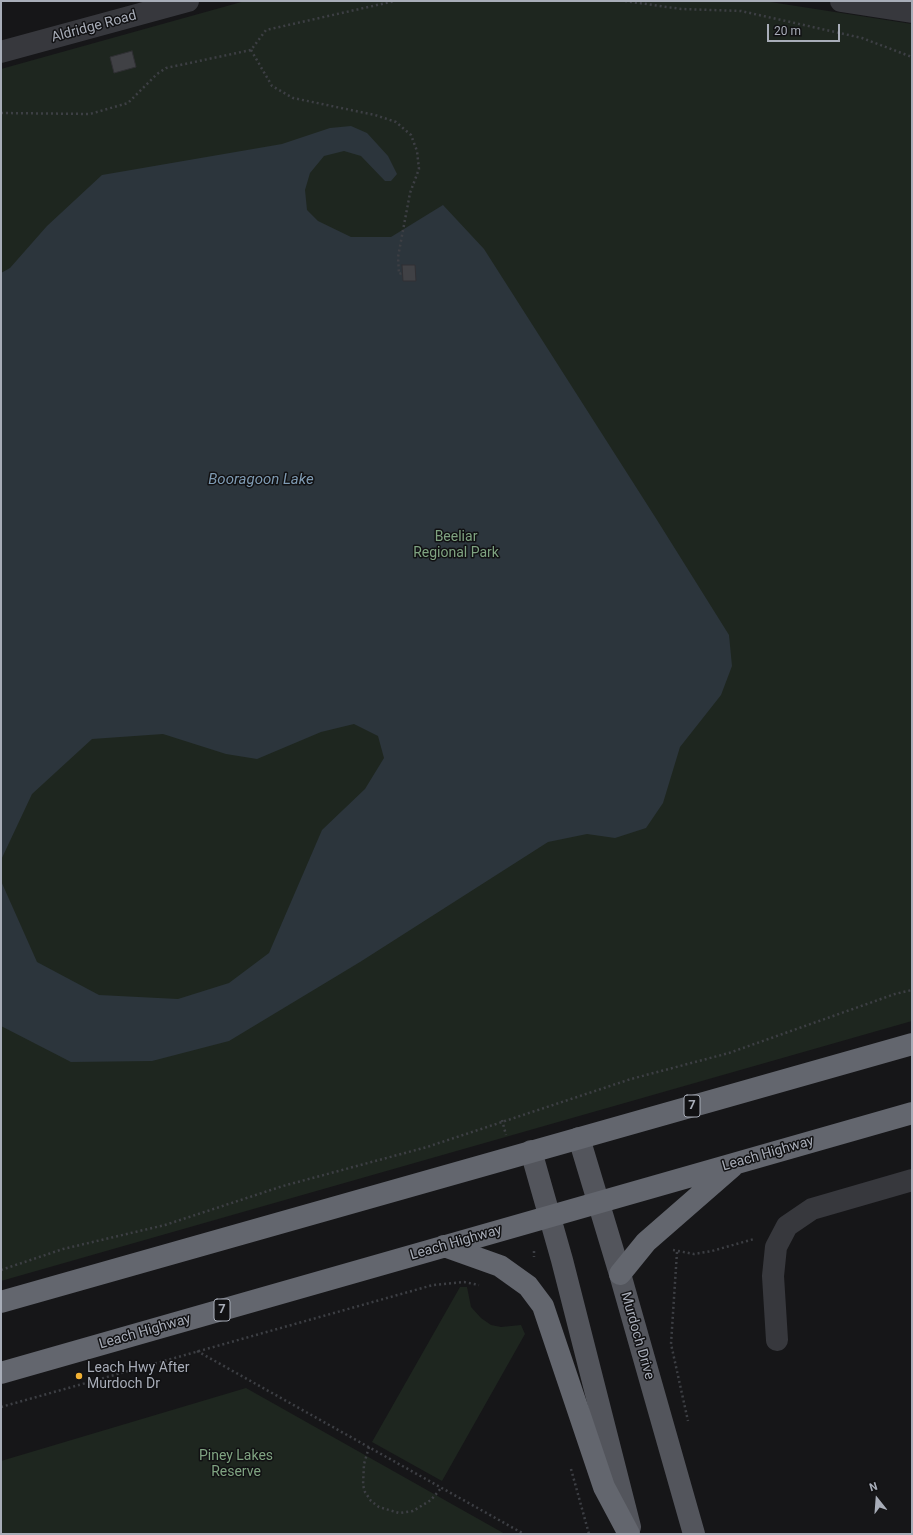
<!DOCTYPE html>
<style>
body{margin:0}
#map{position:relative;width:913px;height:1535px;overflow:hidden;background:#161618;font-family:Roboto,sans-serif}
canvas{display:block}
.frame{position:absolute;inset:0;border:2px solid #a8adb8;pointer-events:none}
.north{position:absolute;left:857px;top:1479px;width:40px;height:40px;-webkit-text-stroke:3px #111113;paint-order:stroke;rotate:343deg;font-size:11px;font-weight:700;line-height:16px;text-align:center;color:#a8adb8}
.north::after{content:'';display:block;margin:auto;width:14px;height:18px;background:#a8adb8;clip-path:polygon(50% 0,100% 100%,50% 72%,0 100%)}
.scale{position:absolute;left:767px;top:24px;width:73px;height:18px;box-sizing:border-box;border:2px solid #a8adb8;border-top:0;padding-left:5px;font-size:12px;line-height:14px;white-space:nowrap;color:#a8adb8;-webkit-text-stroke:3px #111113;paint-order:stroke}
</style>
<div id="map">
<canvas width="913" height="1535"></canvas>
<div class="frame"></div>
<div class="north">N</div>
<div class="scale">20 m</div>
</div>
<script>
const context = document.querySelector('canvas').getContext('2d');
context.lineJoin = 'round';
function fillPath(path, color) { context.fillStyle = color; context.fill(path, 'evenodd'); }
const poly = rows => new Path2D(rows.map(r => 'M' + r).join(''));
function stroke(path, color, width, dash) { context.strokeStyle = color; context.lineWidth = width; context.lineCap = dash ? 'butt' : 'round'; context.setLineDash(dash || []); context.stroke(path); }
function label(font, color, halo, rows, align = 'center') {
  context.font = font + ' Roboto,sans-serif'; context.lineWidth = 3; context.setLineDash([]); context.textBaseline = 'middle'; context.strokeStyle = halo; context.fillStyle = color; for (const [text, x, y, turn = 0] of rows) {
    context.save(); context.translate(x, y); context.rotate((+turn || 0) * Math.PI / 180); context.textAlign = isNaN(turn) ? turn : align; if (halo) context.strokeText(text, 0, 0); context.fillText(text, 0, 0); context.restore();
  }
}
const green = poly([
 [245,1,764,1,912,24,912,1021,1,1281,1,69],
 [460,1287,467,1287,471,1307,481,1318,491,1325,501,1327,521,1325,525,1334,442,1481,372,1442],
 [246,1388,505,1534,1,1534,1,1461]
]);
const water = poly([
 [351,126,367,133,388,156,397,174,391,181,385,181,361,156,344,151,324,156,310,173,305,190,307,210,318,221,351,237,391,237,443,205,484,249,657,520,729,635,732,666,721,695,680,747,663,803,646,828,615,838,587,834,548,842,360,962,229,1041,152,1061,71,1062,1,1026,1,881,37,962,99,995,178,999,229,983,269,953,322,830,365,789,384,758,378,736,354,724,321,732,257,759,226,754,163,734,92,739,32,794,1,860,1,273,10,268,47,226,102,175,282,144,330,128]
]);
const building = poly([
 [132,51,136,67,114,73,110,57,132,51],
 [402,265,415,265,416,281,403,281,402,265]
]);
const path = poly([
 [625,1,681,9,741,11,862,38,912,57],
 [251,50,272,86,293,98,375,115,396,122,411,135,417,151,419,169,410,193,398,257,399,274,402,273],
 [1,113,90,114,128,103,157,74,166,68,251,50,266,30,395,1],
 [502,1120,506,1135],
 [673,1250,694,1254,712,1251,754,1239],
 [534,1251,534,1257],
 [677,1252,671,1344,688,1421],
 [1,1270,63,1249,165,1225,283,1186,427,1147,631,1079,729,1053,895,994,912,990],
 [197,1351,524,1534],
 [1,1407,433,1285,464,1282,479,1285],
 [369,1447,364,1464,363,1485,365,1492,371,1501,379,1507,399,1513,413,1511,431,1500,442,1487],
 [571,1469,589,1534]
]);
const minor = poly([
 [841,1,912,12],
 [1,52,188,1],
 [777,1340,773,1276,776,1247,787,1226,812,1209,912,1180]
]);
const major = poly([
 [579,1138,620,1274,694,1534],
 [531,1151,562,1260,630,1527]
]);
const highway = poly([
 [444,1246,500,1266,528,1286,543,1306,604,1487,629,1534],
 [620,1274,646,1242,732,1167],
 [1,1302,912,1044],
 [1,1373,912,1113]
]);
const markers = [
 [79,1376,4,"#f2b134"]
];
const shields = [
 [692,1106,16],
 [222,1310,16]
];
const shieldNames = [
 ["7",692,1106],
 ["7",222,1310]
];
const streetNames = [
 ["Aldridge Road",94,27,-15],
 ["Leach Highway",768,1154,-16],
 ["Leach Highway",456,1243,-16],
 ["Leach Highway",145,1332,-16],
 ["Murdoch Drive",637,1336,74]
];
const parkNames = [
 ["Beeliar",456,537],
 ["Regional Park",456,553],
 ["Piney Lakes",236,1456],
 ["Reserve",236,1472]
];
const poiNames = [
 ["Leach Hwy After",87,1368],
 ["Murdoch Dr",87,1384]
];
const waterNames = [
 ["Booragoon Lake",261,480]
];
fillPath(green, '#1e261f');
fillPath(water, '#2c353c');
fillPath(building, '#404145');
stroke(building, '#303034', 1);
stroke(path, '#3d3f44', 2.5, [2, 3]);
stroke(minor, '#37383d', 22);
stroke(major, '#53555c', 22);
stroke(highway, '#63666e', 22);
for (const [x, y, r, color] of markers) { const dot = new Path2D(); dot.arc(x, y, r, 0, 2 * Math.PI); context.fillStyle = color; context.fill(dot); stroke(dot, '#111113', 1.5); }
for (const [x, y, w] of shields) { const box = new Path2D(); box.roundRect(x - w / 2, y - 11, w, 22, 3); context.fillStyle = '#111113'; context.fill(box); stroke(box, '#a8adb8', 1); }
label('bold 13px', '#a8adb8', null, shieldNames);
label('14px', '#a8adb8', '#111113', streetNames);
label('14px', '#7fa381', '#111113', parkNames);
label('14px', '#a8adb8', '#111113', poiNames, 'left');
label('italic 15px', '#7f9bb3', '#111113', waterNames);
</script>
